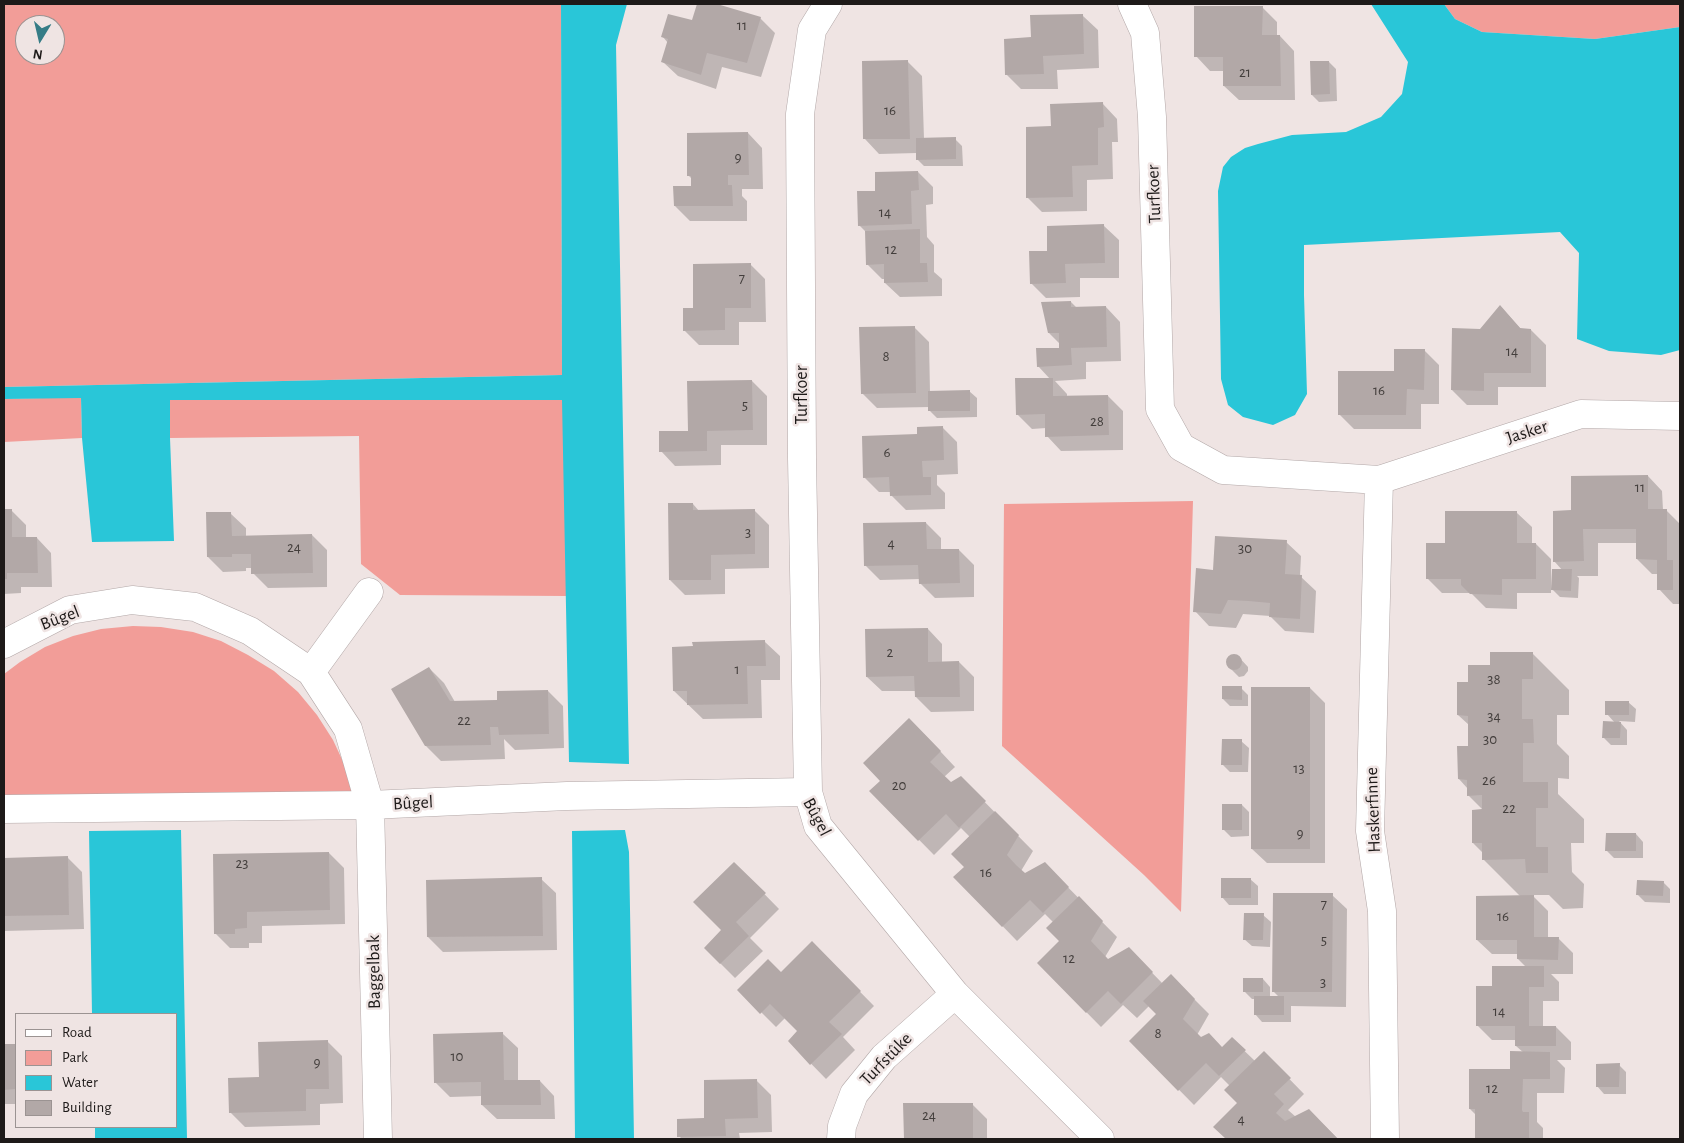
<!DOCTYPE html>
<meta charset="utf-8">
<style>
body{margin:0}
#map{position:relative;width:1684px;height:1143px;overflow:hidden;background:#efe4e3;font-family:"Alegreya Sans",sans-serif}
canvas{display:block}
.frame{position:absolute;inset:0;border:5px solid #1e1a19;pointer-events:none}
.legend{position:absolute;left:15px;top:1013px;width:162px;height:115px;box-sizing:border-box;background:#efe4e3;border:1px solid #9b9392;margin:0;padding:6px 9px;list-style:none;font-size:15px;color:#1e1a19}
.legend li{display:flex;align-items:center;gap:10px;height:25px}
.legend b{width:25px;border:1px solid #9b9392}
.north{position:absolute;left:15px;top:15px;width:50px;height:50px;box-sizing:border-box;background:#efe4e3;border:1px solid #9b9392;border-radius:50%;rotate:189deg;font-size:14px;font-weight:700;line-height:20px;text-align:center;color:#1e1a19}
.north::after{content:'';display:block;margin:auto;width:18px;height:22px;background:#357c86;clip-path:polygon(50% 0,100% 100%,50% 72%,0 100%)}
</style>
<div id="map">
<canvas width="1684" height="1143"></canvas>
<div class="frame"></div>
<ul class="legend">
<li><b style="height:6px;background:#fff"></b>Road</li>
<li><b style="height:14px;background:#f29d98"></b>Park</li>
<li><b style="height:14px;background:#29c6d8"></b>Water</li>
<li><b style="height:14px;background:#b2a8a7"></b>Building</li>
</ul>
<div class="north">N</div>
</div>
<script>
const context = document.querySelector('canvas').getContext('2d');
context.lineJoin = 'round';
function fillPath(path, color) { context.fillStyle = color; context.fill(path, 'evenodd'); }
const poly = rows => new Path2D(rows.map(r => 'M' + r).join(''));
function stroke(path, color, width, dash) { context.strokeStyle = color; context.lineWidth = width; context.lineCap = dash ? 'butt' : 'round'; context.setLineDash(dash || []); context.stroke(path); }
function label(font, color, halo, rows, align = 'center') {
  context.font = font + ' "Alegreya Sans",sans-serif'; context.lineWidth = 5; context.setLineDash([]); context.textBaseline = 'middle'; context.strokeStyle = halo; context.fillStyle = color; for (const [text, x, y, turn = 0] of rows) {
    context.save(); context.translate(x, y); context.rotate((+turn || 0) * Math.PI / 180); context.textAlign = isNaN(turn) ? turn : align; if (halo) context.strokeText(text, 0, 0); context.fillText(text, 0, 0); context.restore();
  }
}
const green = poly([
 [4,4,561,4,562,375,4,387],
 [25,25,55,25,55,55,25,55],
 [1444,4,1680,4,1680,27,1595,39,1482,32,1455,19],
 [81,397,82,438,4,442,4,399],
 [169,400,563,400,567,596,400,595,361,564,359,436,170,438],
 [1193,501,1181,912,1144,875,1002,746,1004,504],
 [133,626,161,627,193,632,221,641,248,655,274,671,298,692,317,715,333,740,346,768,355,797,4,806,4,674,20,662,45,647,73,636,101,629]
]);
const water = poly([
 [561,4,627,4,616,45,629,764,569,762,562,400,170,400,170,438,174,541,92,542,82,438,81,398,4,399,4,387,562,375],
 [1371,4,1444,4,1455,19,1482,32,1595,39,1680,27,1680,350,1661,355,1609,351,1577,339,1579,253,1560,232,1304,245,1304,295,1307,394,1295,415,1273,425,1243,417,1228,405,1221,379,1218,191,1223,167,1231,157,1245,148,1258,144,1292,135,1346,132,1381,117,1402,94,1408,62],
 [181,830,187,1139,95,1139,95,1127,176,1127,176,1014,92,1014,89,831],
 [625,830,629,852,634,1139,575,1139,572,831]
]);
const shadow = poly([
 [698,4,712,4,760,18,775,33,761,77,722,67,716,89,678,76,663,62,668,43,663,37,693,22],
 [1262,7,1277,22,1277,36,1280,36,1294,51,1295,100,1239,100,1224,86,1224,71,1210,71,1196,56],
 [1083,16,1098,30,1099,68,1057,70,1058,89,1021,89,1006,74,1032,39],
 [908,62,922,76,924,139,955,139,962,146,963,166,924,166,917,159,917,153,879,154,865,139],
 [1329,62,1336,69,1337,101,1319,102,1312,95],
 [1103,104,1117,119,1118,142,1112,142,1113,179,1087,180,1087,211,1042,212,1027,197,1052,128],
 [748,133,762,148,763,189,742,189,742,196,747,201,747,221,690,221,675,206,693,187,692,179,688,175],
 [918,172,933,187,933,204,926,205,927,237,934,245,934,272,942,279,942,296,900,297,885,283,885,279,882,279,867,264,866,232,859,225,877,192],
 [1104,226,1119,240,1119,278,1080,278,1080,297,1046,298,1031,283,1049,252],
 [750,264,765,279,766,322,739,322,739,345,699,345,684,330,694,309],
 [1071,302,1077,308,1106,307,1120,322,1121,361,1086,362,1086,379,1055,381,1067,394,1067,397,1108,396,1123,411,1123,450,1061,451,1047,436,1046,428,1032,429,1017,414,1050,379,1038,366,1060,349,1060,344,1049,333],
 [1500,306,1522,330,1531,330,1546,345,1546,387,1498,387,1498,405,1467,405,1452,390,1481,330],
 [914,327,929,342,930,392,969,391,977,398,977,417,937,418,930,411,930,407,877,408,862,393],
 [1424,350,1439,365,1439,404,1421,404,1421,429,1354,429,1339,414],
 [752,381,767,396,767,445,721,445,721,465,675,466,661,451,689,432],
 [943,428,957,442,958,474,937,475,937,485,945,493,945,509,906,510,891,495,891,492,879,492,864,477],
 [1648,476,1662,491,1663,510,1666,510,1680,524,1680,604,1673,604,1659,589,1659,574,1652,574,1637,559,1637,543,1598,543,1598,576,1577,576,1579,578,1578,598,1560,597,1551,588,1553,588,1563,571,1554,561,1572,512],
 [693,504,699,511,754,510,769,525,769,568,725,569,725,594,685,595,670,580],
 [4,510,11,510,26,525,26,538,37,538,51,553,52,587,21,587,21,593,4,594],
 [1517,513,1532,527,1532,544,1536,544,1551,559,1551,593,1517,593,1517,609,1486,608,1471,593,1442,593,1428,579,1446,545],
 [231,514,246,528,246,537,312,535,327,550,327,587,268,588,253,573,253,568,246,568,246,571,223,572,208,557],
 [926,523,941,538,941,550,959,550,974,565,974,597,935,598,920,583,920,579,880,580,865,565],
 [1286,542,1301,556,1300,576,1316,591,1314,633,1285,631,1270,616,1243,614,1236,628,1209,626,1195,611,1214,571],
 [928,629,942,644,942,663,959,662,974,677,974,711,931,712,916,697,916,691,882,691,867,677],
 [765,642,780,656,780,680,761,680,762,718,703,719,674,691],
 [1533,654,1569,690,1569,715,1557,715,1557,744,1569,756,1569,779,1558,778,1558,794,1584,819,1584,843,1571,843,1572,872,1584,884,1583,908,1563,909,1549,895,1532,895,1548,911,1548,938,1558,938,1573,953,1573,974,1551,974,1559,982,1559,1001,1543,1001,1543,1027,1556,1027,1571,1042,1571,1060,1557,1060,1565,1068,1564,1093,1537,1093,1537,1122,1543,1128,1543,1139,1476,1139,1476,1115,1470,1109,1511,1070,1524,1053,1516,1046,1516,1040,1492,1040,1477,1025,1494,988,1526,967,1518,959,1518,954,1492,954,1477,940,1521,897,1483,859,1483,853,1473,843,1484,811,1468,795,1468,789,1459,779,1469,748,1469,725,1458,715,1469,683,1491,667],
 [1232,655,1237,655,1248,667,1248,671,1244,676,1239,677,1227,665,1227,660],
 [429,668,444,683,455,702,499,701,548,691,563,706,564,748,515,750,504,739,505,759,441,761,426,746],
 [1241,688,1248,695,1248,706,1230,706,1223,699],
 [1310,688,1325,703,1325,863,1267,863,1252,849],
 [1628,702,1636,709,1635,722,1619,721,1627,730,1627,745,1611,745,1604,738,1615,723,1607,714],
 [924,734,955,767,944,777,951,784,961,778,1033,851,1021,871,1025,875,1045,864,1117,937,1105,957,1108,960,1129,949,1163,984,1171,976,1209,1014,1197,1035,1201,1039,1222,1048,1232,1039,1255,1061,1264,1053,1304,1094,1288,1110,1296,1117,1324,1125,1338,1139,1227,1139,1215,1127,1238,1103,1230,1086,1221,1077,1194,1105,1131,1041,1158,1014,1149,1006,1137,1018,1123,1005,1101,1027,1038,963,1061,941,1054,923,1045,914,1017,941,955,877,966,867,970,837,961,828,934,855,871,791],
 [1241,741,1249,748,1248,772,1230,772,1223,765],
 [1242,805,1249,812,1249,836,1231,837,1223,829],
 [1636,834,1643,842,1643,858,1614,858,1607,851],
 [329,853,344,868,345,924,262,926,262,943,249,943,249,948,230,948,215,933],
 [68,858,82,872,84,929,4,931,4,859],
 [734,863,779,909,750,938,763,951,735,978,705,948,723,930],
 [541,879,556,893,557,950,443,952,428,937],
 [1250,879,1258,886,1258,905,1229,905,1222,897],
 [1663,882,1670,889,1670,903,1645,902,1638,895],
 [1332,895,1347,909,1346,1007,1291,1006,1291,1022,1262,1022,1255,1014,1255,999,1252,999,1245,992,1263,979,1270,987,1270,997,1279,997,1273,991],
 [1263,915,1271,922,1270,947,1252,946,1244,939],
 [812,943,874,1006,843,1037,855,1050,826,1079,789,1041,799,1032,785,1018,776,1027,739,990,781,974],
 [503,1034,518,1048,518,1081,540,1081,554,1096,555,1119,497,1119,482,1105,482,1096,450,1097,435,1082],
 [327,1041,342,1056,343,1103,320,1104,320,1125,245,1127,230,1112,260,1078],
 [4,1045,16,1045,16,1112,16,1104,4,1104],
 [1619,1065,1626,1072,1626,1094,1604,1094,1597,1086],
 [756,1080,771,1095,772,1132,739,1133,740,1139,682,1139,679,1136,705,1120],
 [905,1104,972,1104,987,1119,987,1139,905,1139]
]);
const building = poly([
 [697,4,717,4,761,17,747,63,707,53,701,75,661,62,668,39,661,37,668,14,692,20],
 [1194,6,1263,6,1262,35,1280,35,1281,86,1223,86,1223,57,1194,57],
 [1083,14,1084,54,1043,56,1044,74,1005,75,1004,39,1031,37,1030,15],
 [908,60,910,139,863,139,862,61],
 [1310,61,1329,61,1330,94,1311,95],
 [1103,102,1104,127,1098,128,1098,165,1072,166,1073,197,1026,198,1026,127,1051,126,1050,104],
 [748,132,749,175,728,175,728,185,732,185,733,206,674,206,673,186,691,186,691,176,687,176,687,133],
 [956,137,956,159,916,160,916,138],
 [918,171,919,190,911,191,912,224,858,226,857,191,875,191,875,172],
 [1104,224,1105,263,1065,264,1066,283,1030,284,1029,251,1047,251,1047,226],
 [920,229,920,263,927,263,928,282,884,283,884,264,866,265,865,231],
 [751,263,751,308,725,308,725,330,683,331,683,308,693,308,693,264],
 [1071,301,1071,307,1106,306,1107,347,1071,348,1072,365,1037,367,1036,348,1059,348,1059,333,1048,333,1041,302],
 [1500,305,1520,328,1531,329,1531,373,1484,373,1484,391,1451,390,1452,328,1480,329],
 [915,326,916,393,861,394,859,327],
 [1394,349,1425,349,1424,390,1407,389,1406,415,1338,415,1338,371,1394,371],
 [1015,378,1053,378,1053,396,1108,395,1109,435,1045,437,1045,414,1016,415],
 [752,380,753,430,707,431,707,451,659,452,659,431,688,431,687,381],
 [970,390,970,411,928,411,928,391],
 [943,426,944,460,922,461,923,477,931,477,931,495,890,496,889,477,863,478,862,436,917,434,917,427],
 [1648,475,1648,509,1667,509,1667,560,1673,560,1673,590,1657,590,1657,560,1636,559,1636,529,1583,529,1584,561,1553,562,1553,511,1571,510,1571,476],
 [668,503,693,503,693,510,755,509,755,554,711,555,711,580,669,580],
 [4,509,12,509,12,537,37,537,38,573,7,573,7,579,4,579],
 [1445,511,1517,511,1517,543,1536,543,1536,579,1502,579,1502,595,1470,594,1461,585,1461,579,1426,579,1426,543,1445,543],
 [206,512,231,512,232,536,312,534,313,573,251,574,251,554,232,554,232,557,207,557],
 [926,522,927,549,959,549,960,583,919,584,918,565,864,566,863,523],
 [1215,536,1287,540,1285,574,1302,575,1300,619,1269,617,1270,603,1248,601,1228,600,1221,614,1193,612,1196,568,1213,570],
 [1552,569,1572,569,1571,591,1551,590],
 [928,628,928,662,959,661,960,697,915,697,914,676,866,677,865,629],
 [765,640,766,666,747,666,748,704,687,705,687,691,673,691,672,647,693,646,692,642],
 [1490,652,1533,652,1533,679,1522,679,1522,719,1533,719,1534,743,1523,743,1523,782,1548,782,1548,808,1536,808,1536,847,1548,847,1548,873,1526,873,1525,859,1482,860,1482,843,1472,843,1472,810,1482,809,1482,795,1467,796,1467,780,1458,779,1457,746,1468,746,1468,716,1457,715,1457,682,1468,682,1468,665,1490,665],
 '1226 662a8 8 0 1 1 16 0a8 8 0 1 1-16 0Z',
 [429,667,450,701,497,700,497,691,548,690,549,734,499,735,498,727,490,727,491,745,425,746,391,689],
 [1222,686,1242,686,1242,700,1222,699],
 [1251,687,1310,687,1310,849,1251,849],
 [1605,701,1629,701,1629,715,1605,715],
 [909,718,941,751,930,762,951,782,961,776,986,801,959,828,946,814,918,841,869,791,880,781,863,763],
 [1603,721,1621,722,1620,738,1602,738],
 [1222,739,1242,739,1242,765,1221,765],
 [1222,804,1242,804,1242,830,1222,830],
 [995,811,1019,835,1007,855,1016,865,1025,873,1045,862,1069,887,1043,913,1030,900,1002,927,953,877,964,867,951,854],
 [1606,833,1636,833,1636,851,1605,851],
 [329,852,330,910,247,912,247,928,235,929,235,934,214,934,213,854],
 [68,856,69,915,4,916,4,858],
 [734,862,766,893,736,922,749,936,720,964,704,948,721,930,693,902],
 [542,877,543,936,427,937,426,880],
 [1221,878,1251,878,1251,898,1221,898],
 [1637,880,1664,881,1663,896,1636,895],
 [1273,893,1333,893,1332,992,1272,992],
 [1534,895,1534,937,1559,937,1558,960,1517,959,1517,940,1476,940,1476,896],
 [1079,896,1103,921,1091,941,1108,959,1129,947,1153,972,1121,1004,1108,991,1086,1013,1037,963,1059,941,1046,928],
 [1244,913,1264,913,1263,940,1243,940],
 [812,941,861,991,829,1022,842,1034,810,1065,788,1041,797,1031,770,1004,760,1014,737,990,768,959,781,972],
 [1492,966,1544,966,1544,987,1529,987,1529,1026,1556,1026,1556,1046,1515,1046,1515,1026,1476,1026,1476,986,1492,986],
 [1171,974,1195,999,1183,1019,1201,1037,1209,1033,1222,1047,1232,1037,1246,1050,1219,1076,1206,1063,1178,1091,1129,1041,1156,1014,1143,1001],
 [1243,978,1263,978,1263,992,1243,992],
 [1254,996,1284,996,1284,1015,1254,1015],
 [503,1032,504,1080,540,1080,541,1105,481,1105,481,1082,434,1083,433,1034],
 [328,1040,329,1089,306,1089,306,1111,229,1113,228,1078,259,1077,258,1042],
 [4,1044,16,1044,16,1089,4,1090],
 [1264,1051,1291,1078,1274,1094,1284,1104,1276,1113,1285,1121,1309,1109,1337,1138,1335,1139,1226,1139,1213,1127,1237,1103,1224,1090],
 [1510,1051,1550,1052,1550,1079,1523,1079,1522,1110,1523,1112,1529,1112,1529,1139,1475,1139,1475,1109,1469,1109,1469,1069,1510,1069],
 [1620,1063,1619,1087,1596,1087,1596,1064],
 [757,1079,758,1118,725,1119,726,1136,677,1137,677,1119,704,1118,704,1080],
 [903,1103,973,1103,973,1139,904,1139]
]);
const minor = poly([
 [1132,4,1145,33,1152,117,1160,409,1181,447,1223,470,1379,480,1581,414,1680,416],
 [1379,480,1370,831,1382,911,1385,1139],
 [4,644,70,610,132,600,195,607,250,631,311,672,348,729,370,805,567,796,808,792,818,826,955,994,1100,1139],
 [311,672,369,592],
 [808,792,802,458,800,114,812,30,828,4],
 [4,809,370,805,378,1139],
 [841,1139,842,1126,854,1094,884,1057,955,994]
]);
const numberNames = [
 ["11",742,25],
 ["21",1245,72],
 ["16",890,110],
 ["9",738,157],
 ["14",885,212],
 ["12",891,249],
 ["7",742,278],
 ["14",1512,351],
 ["8",886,356],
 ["16",1379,390],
 ["5",745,405],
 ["28",1097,421],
 ["6",887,452],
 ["11",1640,487],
 ["3",748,532],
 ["4",891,543],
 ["24",294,547],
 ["30",1245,548],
 ["2",890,652],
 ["1",737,669],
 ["38",1494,679],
 ["34",1494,716],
 ["22",464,720],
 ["30",1490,739],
 ["13",1299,768],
 ["26",1489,780],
 ["20",899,785],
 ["22",1509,808],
 ["9",1300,833],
 ["23",242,863],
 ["16",986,872],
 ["7",1324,904],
 ["16",1503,916],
 ["5",1324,940],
 ["12",1069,958],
 ["3",1323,982],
 ["14",1499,1011],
 ["8",1158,1033],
 ["10",457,1056],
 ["9",317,1062],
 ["12",1492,1088],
 ["24",929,1115],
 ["4",1241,1119]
];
const streetNames = [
 ["Turfkoer",1154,194,-92],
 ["Turfkoer",802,395,-90],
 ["Jasker",1527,432,-18],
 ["Bûgel",60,618,-21],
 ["Bûgel",413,803,-3],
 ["Haskerfinne",1373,810,-92],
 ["Bûgel",817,817,62],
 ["Baggelbak",374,972,-91],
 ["Turfstûke",886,1059,-46]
];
fillPath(green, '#f29d98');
fillPath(water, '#29c6d8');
fillPath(shadow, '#0003');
fillPath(building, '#b2a8a7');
stroke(minor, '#b2a7a7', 29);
stroke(minor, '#fff', 28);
label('15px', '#433e3c', null, numberNames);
label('18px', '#1e1a19', '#efe4e3', streetNames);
</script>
